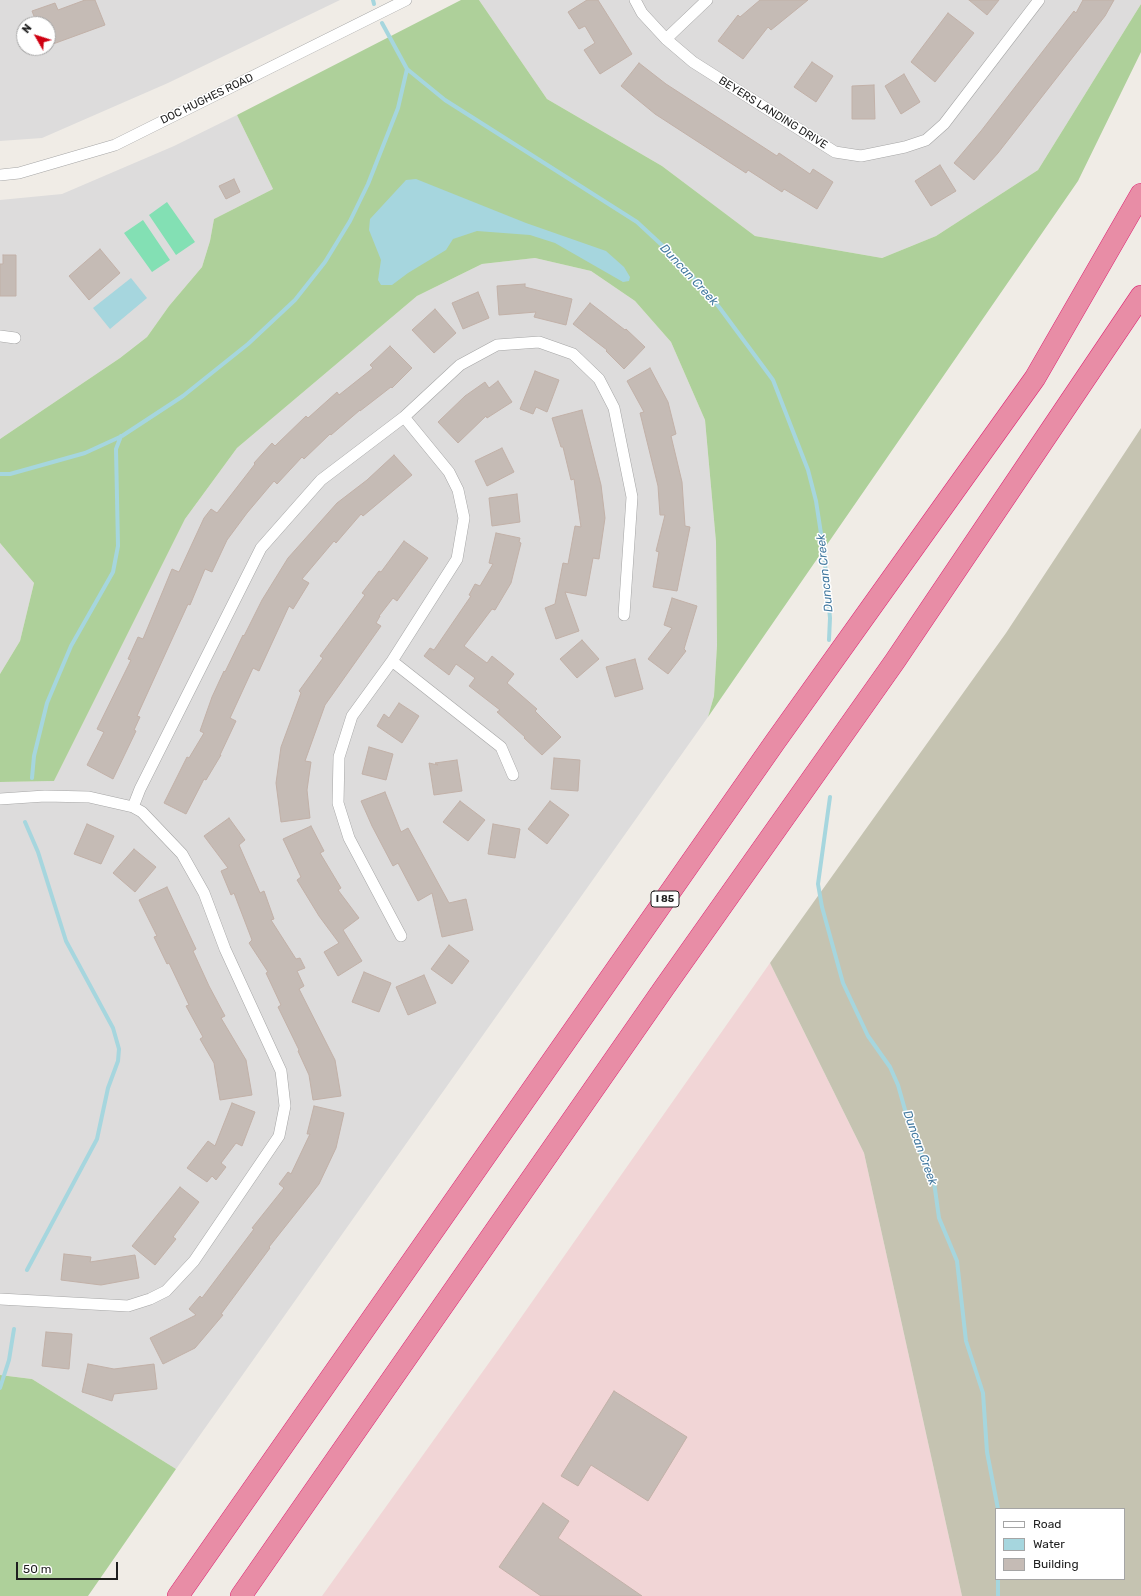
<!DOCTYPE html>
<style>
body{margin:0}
#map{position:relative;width:1141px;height:1596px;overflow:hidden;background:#f0ece6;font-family:Rubik,sans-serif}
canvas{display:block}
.legend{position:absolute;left:995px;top:1508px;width:130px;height:72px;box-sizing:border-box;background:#fff;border:1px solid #a5a5a5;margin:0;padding:5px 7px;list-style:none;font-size:12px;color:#1f1f1f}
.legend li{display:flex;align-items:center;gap:8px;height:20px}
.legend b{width:20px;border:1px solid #a5a5a5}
.north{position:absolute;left:16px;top:16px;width:40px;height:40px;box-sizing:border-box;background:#fff;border:1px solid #a5a5a5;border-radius:50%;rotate:309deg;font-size:11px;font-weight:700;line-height:16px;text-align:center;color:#1f1f1f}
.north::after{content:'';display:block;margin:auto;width:14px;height:18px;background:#cf0011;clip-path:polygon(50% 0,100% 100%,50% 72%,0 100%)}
.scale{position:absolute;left:16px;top:1562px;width:102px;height:18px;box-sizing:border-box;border:2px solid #1f1f1f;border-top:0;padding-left:5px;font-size:12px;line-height:14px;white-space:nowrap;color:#1f1f1f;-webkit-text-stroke:3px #fff;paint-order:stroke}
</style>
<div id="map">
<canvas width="1141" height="1596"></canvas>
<ul class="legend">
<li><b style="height:5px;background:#fff"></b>Road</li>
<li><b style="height:11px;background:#a6d6de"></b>Water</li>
<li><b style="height:11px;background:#c5bbb5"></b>Building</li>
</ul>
<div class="north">N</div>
<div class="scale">50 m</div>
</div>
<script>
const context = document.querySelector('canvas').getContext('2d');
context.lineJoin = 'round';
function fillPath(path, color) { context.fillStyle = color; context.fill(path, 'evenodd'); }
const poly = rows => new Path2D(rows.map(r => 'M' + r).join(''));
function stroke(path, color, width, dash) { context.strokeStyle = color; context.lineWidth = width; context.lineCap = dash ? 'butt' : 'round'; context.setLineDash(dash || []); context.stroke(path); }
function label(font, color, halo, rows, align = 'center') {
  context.font = font + ' Rubik,sans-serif'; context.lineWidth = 3; context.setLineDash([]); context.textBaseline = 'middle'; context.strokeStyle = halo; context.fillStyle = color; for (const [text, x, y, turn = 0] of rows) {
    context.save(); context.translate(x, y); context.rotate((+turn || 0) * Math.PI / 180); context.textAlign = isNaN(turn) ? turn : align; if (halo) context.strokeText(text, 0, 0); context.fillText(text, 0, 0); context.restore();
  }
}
const residential = poly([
 [0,0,340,0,168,83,42,138,0,141],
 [24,24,48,24,48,48,24,48],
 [479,0,1141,0,1141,4,1038,170,936,236,882,258,755,236,662,166,547,99],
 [237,115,273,189,214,219,210,241,202,267,169,306,147,337,120,358,0,439,0,200,62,194,174,146],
 [535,258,591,271,635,301,671,342,705,420,716,542,717,645,714,696,708,717,176,1469,32,1379,0,1375,0,782,54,781,185,519,237,448,417,296,482,264],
 [0,543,34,583,20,641,0,674]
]);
const commercial = poly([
 [770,963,864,1153,962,1596,322,1596,501,1346]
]);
const construction = poly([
 [1141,428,1141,1596,962,1596,864,1153,770,963,1006,633],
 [996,1509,1124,1509,1124,1579,996,1579]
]);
const forest = poly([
 [461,0,479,0,547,99,662,166,755,236,882,258,936,236,1038,170,1141,4,1141,52,1078,181,708,717,714,696,717,645,716,542,705,420,671,342,635,301,591,271,535,258,482,264,417,296,237,448,185,519,54,781,0,782,0,674,20,641,34,583,0,543,0,439,120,358,147,337,169,306,202,267,210,241,214,219,273,189,237,115],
 [0,1375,32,1379,176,1469,88,1596,0,1596]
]);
const pitch = poly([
 [167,202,195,242,176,255,149,215],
 [143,220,170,260,152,272,124,233]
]);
const water = poly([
 [416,179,526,223,606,251,624,267,630,277,629,281,623,282,555,243,530,235,477,231,453,239,446,250,408,273,392,285,381,285,378,280,381,260,369,230,370,219,406,180],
 [131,278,147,298,110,329,93,308]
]);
const stream = poly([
 [373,0,374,4],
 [382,23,407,69,445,100,637,222,678,260,719,307,773,380,808,470,816,501,824,553,830,618,829,640],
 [0,474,10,474,85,453,122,436,183,396,248,344,295,300,325,262,350,221,368,184,398,108,407,69],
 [32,778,34,756,47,703,71,646,113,572,118,546,116,449,121,436],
 [830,797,818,884,822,907,843,983,868,1036,890,1067,898,1085,911,1131,934,1182,939,1218,957,1261,966,1341,983,1393,987,1452,998,1509],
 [25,822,38,852,66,941,113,1028,119,1049,118,1061,108,1088,97,1139,27,1270],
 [0,1388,9,1360,14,1329],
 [998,1579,998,1596]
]);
const building = poly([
 [85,0,95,0,105,25,53,44,48,30,48,24,37,24,32,11,55,3,58,10,85,0],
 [587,0,598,0,632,54,600,74,584,50,595,43,585,26,579,29,568,12,587,0],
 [760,0,808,0,771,30,768,27,743,59,718,41,738,15,740,17,760,0],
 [969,0,999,0,987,15,969,0],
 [1083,0,1114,0,1105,16,998,153,974,180,954,163,981,131,1074,11,1076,13,1083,0],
 [948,13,974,33,935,82,911,62,948,13],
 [812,62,833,76,816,102,794,87,812,62],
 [639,63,666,84,777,156,779,153,810,174,813,169,833,182,817,209,784,189,782,192,748,170,746,173,655,114,621,86,639,63],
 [904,74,920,102,901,114,885,86,904,74],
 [874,85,875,119,852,119,852,86,874,85],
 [940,165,956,191,931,206,915,181,940,165],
 [234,179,240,192,226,199,219,186,234,179],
 [100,249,120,273,89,300,69,276,100,249],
 [3,255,16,255,16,296,0,296,0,264,3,264,3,255],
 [525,284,525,287,572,299,566,325,534,317,536,312,499,315,497,286,525,284],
 [478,292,489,318,463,329,452,303,478,292],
 [590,303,625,330,626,329,645,347,624,369,606,351,607,350,573,324,590,303],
 [435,309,456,333,434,353,412,330,435,309],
 [390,346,412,368,392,388,391,387,360,411,360,410,331,435,330,434,304,459,302,457,277,484,274,481,247,513,227,540,212,572,205,569,190,605,188,604,137,716,140,717,134,730,136,731,113,779,87,765,104,732,97,729,131,660,128,659,138,637,143,639,172,569,179,572,204,518,211,509,217,513,255,464,254,463,272,443,275,446,306,416,308,418,337,392,339,395,373,368,370,365,390,346],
 [650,368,668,402,676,434,671,436,682,482,685,526,690,527,677,591,653,587,659,552,656,551,665,515,660,515,658,486,640,413,644,412,627,381,650,368],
 [535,371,559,380,547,412,536,407,533,414,520,409,535,371],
 [498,381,512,402,487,418,486,416,458,443,438,422,465,396,485,382,489,388,498,381],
 [582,410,601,485,605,518,599,559,593,558,586,596,565,592,579,631,556,639,545,608,555,604,563,563,568,564,575,526,581,527,574,479,571,480,563,447,561,447,552,418,582,410],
 [502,448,514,472,487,486,475,461,502,448],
 [394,455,412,475,363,516,361,514,336,543,334,541,302,579,309,583,293,609,289,606,259,671,253,668,230,718,236,721,220,755,221,755,206,780,204,779,186,814,164,803,187,757,189,758,204,733,200,731,212,697,224,671,225,672,243,635,244,636,262,600,288,558,337,503,367,480,394,455],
 [517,494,520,522,492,526,489,498,517,494],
 [496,533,520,538,519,542,521,543,511,583,495,610,492,609,464,646,487,663,492,656,514,674,507,683,537,709,535,711,561,737,542,755,524,738,525,737,497,712,500,710,469,686,475,678,456,664,449,675,424,656,430,648,434,650,471,596,469,595,475,584,480,586,493,564,489,563,496,533],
 [404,541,428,558,397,601,393,598,379,616,380,616,376,623,381,626,325,705,305,761,311,762,307,790,310,818,281,822,276,783,281,747,301,693,299,691,323,658,320,656,365,595,362,593,379,571,381,572,404,541],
 [672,598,697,606,684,649,686,651,668,674,648,659,672,628,664,625,672,598],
 [582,640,599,659,577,678,560,659,582,640],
 [635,659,643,689,615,697,606,667,635,659],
 [399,703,419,716,402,743,377,726,384,714,389,718,399,703],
 [369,747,393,754,386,780,362,774,369,747],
 [554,758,580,760,578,791,551,789,554,758],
 [457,760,462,791,434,795,429,763,438,765,435,763,457,760],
 [385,792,401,832,408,828,449,903,466,899,473,930,442,937,432,893,418,901,398,863,393,866,372,826,361,801,385,792],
 [460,801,485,820,468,841,443,822,460,801],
 [550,801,569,815,547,844,528,829,550,801],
 [229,818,245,840,239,845,260,893,264,891,274,919,271,920,296,959,300,958,305,968,297,971,304,986,299,989,335,1060,341,1096,313,1100,309,1075,298,1051,299,1050,278,1007,281,1005,266,973,268,972,249,943,252,940,234,893,231,895,221,871,228,868,204,836,229,818],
 [87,824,114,836,101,864,74,854,87,824],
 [493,824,520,829,515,858,488,854,493,824],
 [311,826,324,851,320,853,341,888,338,890,359,918,343,930,362,961,338,976,324,952,339,943,319,916,297,880,301,877,283,839,311,826],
 [134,849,156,867,135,892,113,873,134,849],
 [167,887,196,949,193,951,209,986,225,1016,221,1018,246,1060,252,1095,220,1100,214,1063,200,1039,203,1037,186,1006,189,1005,169,963,167,964,154,937,157,936,139,900,167,887],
 [449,945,469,961,452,984,431,969,449,945],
 [364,972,391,983,379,1012,352,1002,364,972],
 [424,975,436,1003,408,1015,396,987,424,975],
 [232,1103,255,1112,242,1146,236,1143,221,1163,226,1167,216,1180,212,1176,207,1182,187,1168,208,1141,215,1146,232,1103],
 [314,1106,344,1113,336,1148,319,1184,269,1247,270,1248,221,1314,223,1315,195,1348,163,1364,150,1338,196,1315,189,1309,200,1296,202,1298,254,1229,252,1228,284,1188,279,1184,288,1172,291,1174,310,1134,307,1134,314,1106],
 [180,1187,199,1202,173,1237,176,1239,155,1265,132,1246,180,1187],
 [64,1254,91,1257,90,1262,135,1255,139,1278,101,1285,61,1280,64,1254],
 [46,1332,72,1334,69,1369,42,1366,46,1332],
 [88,1364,114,1369,154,1364,157,1389,114,1394,112,1401,82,1392,88,1364],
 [614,1391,687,1437,648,1501,591,1465,578,1486,561,1476,614,1391],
 [543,1503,569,1521,558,1538,642,1596,541,1596,499,1567,543,1503]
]);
const street = poly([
 [635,0,642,13,666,39,693,62,835,152,861,156,905,147,926,140,944,124,1039,0],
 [666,39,707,0],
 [0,175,19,173,115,145,406,0],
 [0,336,15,338],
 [404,417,449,472,458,490,464,518,457,559,392,661,501,747,513,775],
 [392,661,352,716,339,757,338,803,349,838,401,936],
 [0,799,45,796,89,797,133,807,140,789,261,548,321,480,404,417,460,365,497,345,539,342,573,354,599,379,614,408,632,497,624,615],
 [0,1299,128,1306,150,1299,166,1291,194,1261,279,1136,285,1106,281,1071,225,949,204,893,182,854,142,812,133,807]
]);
const highway = poly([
 [178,1596,775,742,1035,378,1141,194],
 [241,1596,664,988,895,661,1141,296]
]);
const shields = [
 [665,899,28]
];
const shieldNames = [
 ["I 85",665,899]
];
const streetNames = [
 ["DOC HUGHES ROAD",207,99,-26],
 ["BEYERS LANDING DRIVE",773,113,32]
];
const waterNames = [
 ["Duncan Creek",689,275,47],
 ["Duncan Creek",825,573,-96],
 ["Duncan Creek",920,1148,70]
];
fillPath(residential, '#dddcdc');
fillPath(commercial, '#f1d5d6');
fillPath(construction, '#c5c3b1');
fillPath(forest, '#aed09a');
fillPath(pitch, '#83e0b4');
fillPath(water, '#a6d6de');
stroke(stream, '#a6d6de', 4);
fillPath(building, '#c5bbb5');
stroke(building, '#c2b1a8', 1);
stroke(street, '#a6a6a6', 12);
stroke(highway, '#dd2473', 22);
stroke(street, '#fff', 11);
stroke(highway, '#e88da6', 21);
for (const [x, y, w] of shields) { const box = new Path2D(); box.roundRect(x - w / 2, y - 8, w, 16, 3); context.fillStyle = '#fff'; context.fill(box); stroke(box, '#1f1f1f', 1); }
label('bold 10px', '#1f1f1f', null, shieldNames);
label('11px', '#1f1f1f', '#fff', streetNames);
label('italic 12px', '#447aa0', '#fff', waterNames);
</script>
